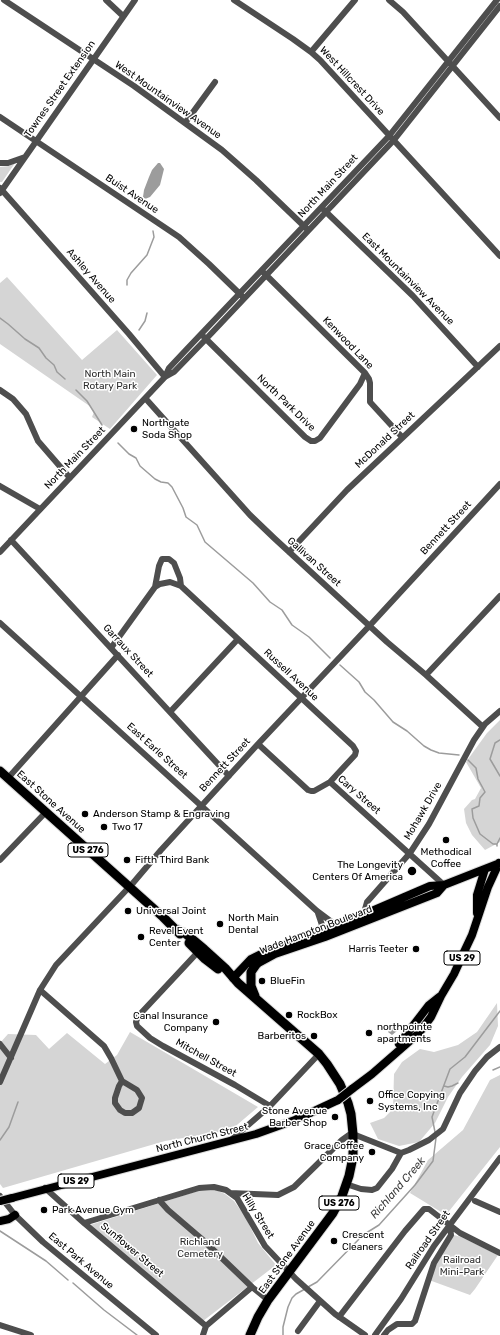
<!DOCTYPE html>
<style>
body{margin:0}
canvas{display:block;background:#fff}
</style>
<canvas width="500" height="1335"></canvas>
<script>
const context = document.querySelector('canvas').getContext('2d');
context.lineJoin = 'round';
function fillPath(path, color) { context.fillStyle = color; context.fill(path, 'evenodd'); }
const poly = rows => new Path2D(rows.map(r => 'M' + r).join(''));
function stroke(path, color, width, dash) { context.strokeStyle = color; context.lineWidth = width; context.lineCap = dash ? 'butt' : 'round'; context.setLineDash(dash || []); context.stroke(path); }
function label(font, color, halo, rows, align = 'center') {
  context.font = font + ' Rubik,sans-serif'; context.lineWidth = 3; context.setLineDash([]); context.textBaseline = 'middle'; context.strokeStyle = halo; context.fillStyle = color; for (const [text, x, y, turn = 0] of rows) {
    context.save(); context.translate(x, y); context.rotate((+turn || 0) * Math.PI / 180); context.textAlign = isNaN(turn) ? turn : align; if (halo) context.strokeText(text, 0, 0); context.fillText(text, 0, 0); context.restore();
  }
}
const green = poly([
 [15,163,2,182,0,182,0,167,9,166],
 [7,277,82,360,117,330,157,375,110,429,92,417,94,412,91,407,0,344,0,283],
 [500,720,500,842,485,850,472,835,466,823,464,809,472,800,475,799,481,788,466,762,487,733],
 [497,1003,498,1026,490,1045,462,1077,448,1097,435,1123,419,1142,399,1146,378,1139,370,1123,384,1118,393,1109,394,1074,402,1062,420,1049,434,1052,458,1045,477,1032],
 [130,1032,258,1107,231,1130,165,1141,3,1188,0,1184,0,1043,8,1034,36,1035,49,1049,67,1033,105,1064,117,1055],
 [500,1075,500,1147,446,1215,410,1193,428,1160,463,1130,490,1080],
 [216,1190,225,1194,234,1201,246,1218,258,1243,276,1265,203,1321,90,1225,198,1191],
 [454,1235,461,1237,498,1255,475,1289,470,1295,429,1280,438,1258,452,1236]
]);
const water = poly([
 [158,163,160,163,164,169,160,185,150,197,145,199,143,197,144,190,149,177,152,170],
 [397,1022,400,1025,397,1031,392,1035,388,1032]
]);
const stream = poly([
 [127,285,127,280,131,273,147,255,154,237,153,231],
 [0,318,8,324,25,339,39,348,46,358,54,365,57,372,65,379],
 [139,330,145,321,147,313],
 [76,390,87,401,102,425],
 [118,443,129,454,136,458,140,466,155,479,161,482,168,483,172,487,183,508,186,517,197,525,205,542,253,583,270,602,282,610,292,625,309,637,330,658],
 [340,665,359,682,365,692,374,700,393,722,407,731,424,746,431,750,439,753,459,755],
 [500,740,495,743,490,759,500,776],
 [468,760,476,768,478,779,485,792,480,798,479,806,472,809,473,818,480,834,493,844,497,844],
 [497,846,497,844,500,838],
 [493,1070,500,1067],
 [444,1086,448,1087,452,1086,458,1083],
 [435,1132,432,1117,450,1069,465,1057,500,1011],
 [0,1140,9,1127,18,1102],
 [0,1231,46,1261,68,1280],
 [73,1283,104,1310,137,1335],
 [308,1287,317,1282,363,1235,379,1225,415,1185,433,1161,436,1138],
 [283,1335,283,1327,288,1307,292,1298,296,1294,305,1289]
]);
const minor = poly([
 [4,0,134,86,222,150,256,180,307,229],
 [106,0,123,16],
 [234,0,293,39,311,52,320,60,500,256],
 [389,0,403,12,500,118],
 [311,52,355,0],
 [0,117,179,237,209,264,242,296],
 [185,123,215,82],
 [0,163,8,163,25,157],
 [0,188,129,334,165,377],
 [0,193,135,0],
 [324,210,413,296,478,367],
 [264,273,365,373,369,379,370,383,370,402,402,437],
 [204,337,305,437,311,441,315,441,320,438,360,384,365,373],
 [165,377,169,368,185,351,389,136,497,0],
 [0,390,13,399,26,414,38,441,70,478],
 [146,399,250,515,274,538,387,642,426,675,483,727],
 [0,486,40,509],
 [11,540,229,776],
 [0,552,165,377,174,372,206,339,394,140,500,6],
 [289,552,347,490,500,346],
 [155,587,160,584,170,582,181,586,353,746,356,751,355,755,330,782,314,791,311,791,308,790,258,744],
 [0,623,317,911,337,926],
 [111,648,155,587,159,566,162,559,169,559,174,563,180,578,181,586],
 [426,675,500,596],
 [170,712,238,639],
 [8,778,118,655],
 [330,782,444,885],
 [0,860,46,812],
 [318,913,322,925,319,932],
 [368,917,365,909,367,902,410,853,429,824,474,740,485,724,500,711],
 [198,952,142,1012,137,1019,136,1022,137,1026,150,1038,163,1046,235,1085,270,1106],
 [40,990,104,1046,111,1058,122,1081],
 [0,1044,11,1058],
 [122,1081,137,1090,142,1098,139,1108,132,1113,125,1113,120,1110,115,1103,115,1098,119,1086,122,1081],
 [0,1082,40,990,56,965,133,883,161,850,258,744,373,622,500,484],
 [231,1140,270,1106,319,1054],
 [346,1184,361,1189,372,1190,377,1188,392,1169,401,1153],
 [45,1188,84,1223,206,1326],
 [230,1193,278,1195,294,1187,342,1140,349,1135,353,1134,401,1153,409,1150,429,1140,443,1129,460,1093,475,1071,487,1057,500,1047],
 [0,1196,15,1215,43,1242,156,1335],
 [159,1200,168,1210,203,1240,252,1287,268,1300],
 [475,1201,500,1212],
 [84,1223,199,1188,214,1187,226,1190,237,1198,265,1246,296,1279,335,1314,365,1335],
 [339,1317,405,1231,424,1209,429,1209,460,1233,500,1253],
 [0,1325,31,1335],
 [298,1331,320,1301],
 [203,1335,206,1326,252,1287],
 [375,1335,401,1299,434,1246,500,1158],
 [384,1335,388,1330,397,1324,412,1324,415,1321,434,1263,451,1235,450,1226]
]);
const major = poly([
 [477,913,477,895,485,869],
 [253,966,275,954,325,937,437,893,444,885],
 [233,978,251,959,263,953,337,926,430,886,444,885,500,863],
 [399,1044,429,1005,439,997],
 [352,1089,372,1074,419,1033,431,1017,441,996,454,974,464,952,472,935,488,887,499,863],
 [12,1198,256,1134,295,1120,338,1100],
 [0,1221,9,1219,15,1215]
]);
const highway = poly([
 [0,771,163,917,180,934],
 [176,929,186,934,204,949,225,968,238,983,319,1054,327,1064,340,1084,348,1103,351,1114,353,1134,353,1157,349,1176,342,1196,333,1213,268,1300,258,1317,250,1335],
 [189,943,205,959,218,969],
 [255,996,251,986,251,972,258,962]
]);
const majorBridge = poly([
 [338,1100,352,1089],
 [0,1201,12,1198]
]);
const markers = [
 [134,429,4,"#000"],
 [85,814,4,"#000"],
 [104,827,4,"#000"],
 [446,840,4,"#000"],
 [127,860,4,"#000"],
 [412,871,5,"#000"],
 [128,911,4,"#000"],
 [220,924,4,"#000"],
 [141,937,4,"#000"],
 [416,949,4,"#000"],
 [262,981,4,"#000"],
 [289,1015,4,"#000"],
 [216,1022,4,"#000"],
 [369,1033,4,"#000"],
 [314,1036,4,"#000"],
 [370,1101,4,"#000"],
 [335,1117,4,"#000"],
 [372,1152,4,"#000"],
 [44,1210,4,"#000"],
 [334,1241,4,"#000"]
];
const shields = [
 [88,850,40],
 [462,958,36],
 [76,1181,36],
 [339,1203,40]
];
const shieldNames = [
 ["US 276",88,850],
 ["US 29",462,958],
 ["US 29",76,1181],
 ["US 276",339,1203]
];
const streetNames = [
 ["West Hillcrest Drive",352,81,47],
 ["Townes Street Extension",60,89,-55],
 ["West Mountainview Avenue",168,100,35],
 ["North Main Street",328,186,-47],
 ["Buist Avenue",132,194,34],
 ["Ashley Avenue",91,276,49],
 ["East Mountainview Avenue",408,279,45],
 ["Kenwood Lane",348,343,46],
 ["North Park Drive",286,403,44],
 ["McDonald Street",385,440,-43],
 ["North Main Street",75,458,-46],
 ["Bennett Street",446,528,-47],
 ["Gallivan Street",314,562,42],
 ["Garraux Street",128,651,47],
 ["Russell Avenue",291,675,43],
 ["East Earle Street",157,751,42],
 ["Bennett Street",225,765,-47],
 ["Cary Street",359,795,41],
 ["East Stone Avenue",51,802,42],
 ["Mohawk Drive",423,811,-60],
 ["Wade Hampton Boulevard",316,930,-21],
 ["Mitchell Street",206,1058,29],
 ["North Church Street",202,1138,-14],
 ["Hilly Street",258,1216,58],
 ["Railroad Street",428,1240,-55],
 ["Sunflower Street",132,1250,40],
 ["East Stone Avenue",287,1257,-54],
 ["East Park Avenue",81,1261,40]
];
const parkNames = [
 ["North Main",110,374],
 ["Rotary Park",110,386],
 ["Richland",200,1242],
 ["Cemetery",200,1254],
 ["Railroad",462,1260],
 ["Mini-Park",462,1272]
];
const poiNames = [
 ["Northgate",142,423],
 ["Soda Shop",142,435],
 ["Anderson Stamp & Engraving",93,814],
 ["Two 17",112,827],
 ["Methodical",446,852,"center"],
 ["Coffee",446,864,"center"],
 ["Fifth Third Bank",135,860],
 ["The Longevity",403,865,"right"],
 ["Centers Of America",403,877,"right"],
 ["Universal Joint",136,911],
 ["North Main",228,918],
 ["Dental",228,930],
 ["Revel Event",149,931],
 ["Center",149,943],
 ["Harris Teeter",408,949,"right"],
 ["BlueFin",270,981],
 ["RockBox",297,1015],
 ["Canal Insurance",208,1016,"right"],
 ["Company",208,1028,"right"],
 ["northpointe",377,1027],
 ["apartments",377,1039],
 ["Barberitos",306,1036,"right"],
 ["Office Copying",378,1095],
 ["Systems, Inc",378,1107],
 ["Stone Avenue",327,1111,"right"],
 ["Barber Shop",327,1123,"right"],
 ["Grace Coffee",364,1146,"right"],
 ["Company",364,1158,"right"],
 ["Park Avenue Gym",52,1210],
 ["Crescent",342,1235],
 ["Cleaners",342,1247]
];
const waterNames = [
 ["Richland Creek",398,1188,-49]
];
fillPath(green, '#d5d5d5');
fillPath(water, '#9c9c9c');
stroke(stream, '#9c9c9c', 1.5);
stroke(major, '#dbdbdb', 10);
stroke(highway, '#dbdbdb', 11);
stroke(minor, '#4e4e4e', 6);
stroke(major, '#000', 8);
stroke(highway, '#000', 9);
stroke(majorBridge, '#dbdbdb', 10, []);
stroke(majorBridge, '#000', 8);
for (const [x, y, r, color] of markers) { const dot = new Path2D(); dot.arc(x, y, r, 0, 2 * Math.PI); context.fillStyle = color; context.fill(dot); stroke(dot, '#fff', 1.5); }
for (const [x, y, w] of shields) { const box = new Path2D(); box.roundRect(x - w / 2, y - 7, w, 14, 3); context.fillStyle = '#fff'; context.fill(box); stroke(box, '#000', 1); }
label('bold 9px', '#000', null, shieldNames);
label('10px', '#000', '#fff', streetNames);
label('10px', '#2c2c2c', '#fff', parkNames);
label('10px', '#000', '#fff', poiNames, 'left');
label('italic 11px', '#3d3d3d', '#fff', waterNames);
</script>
